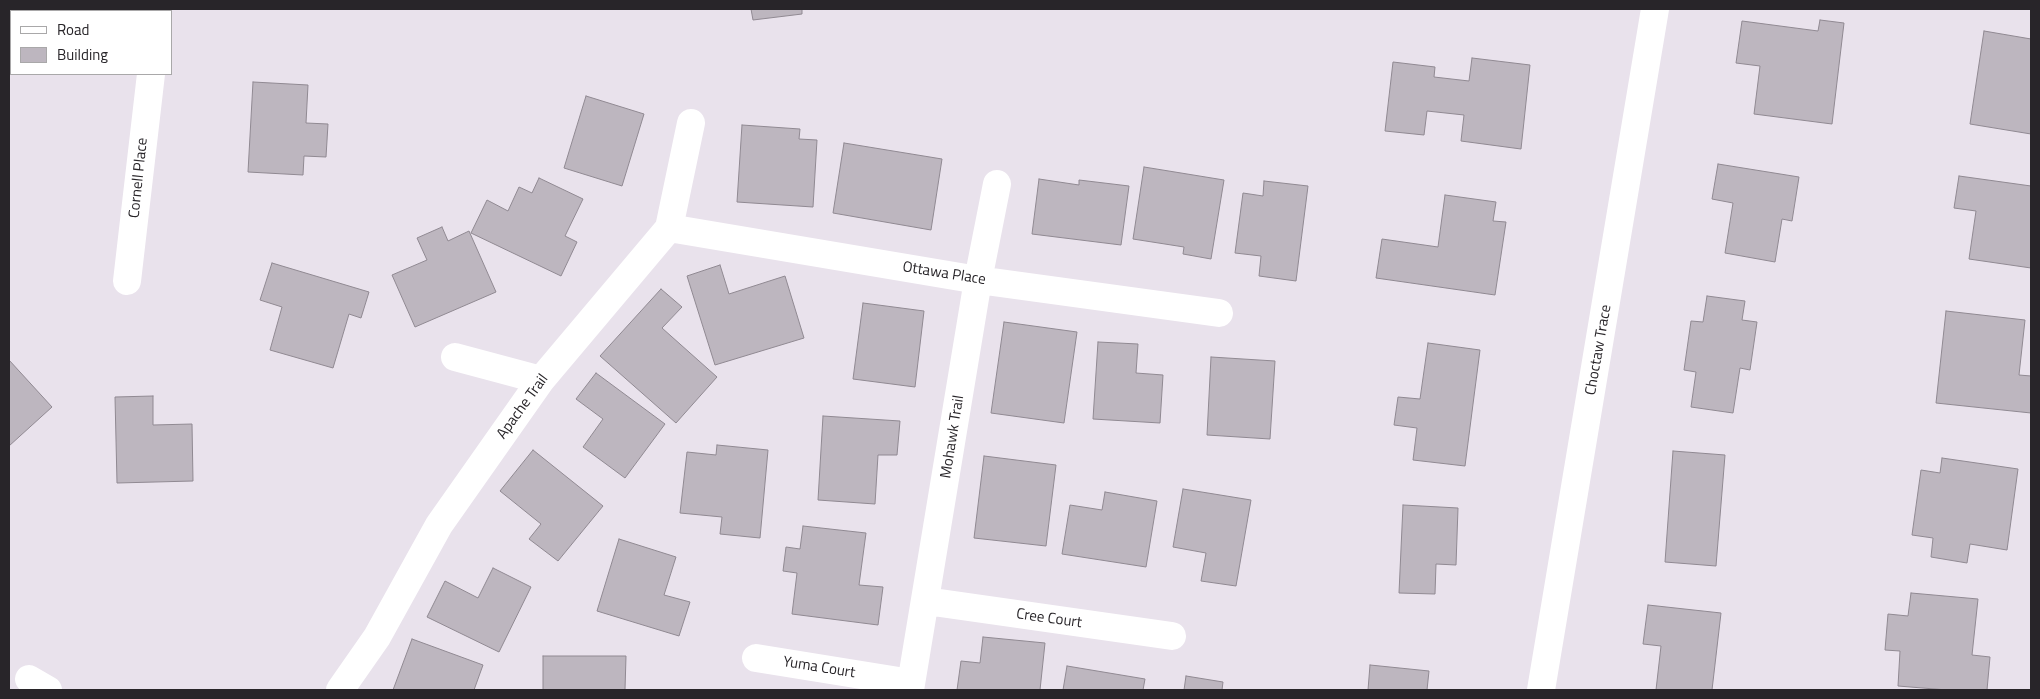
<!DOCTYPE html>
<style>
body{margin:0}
#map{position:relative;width:2040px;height:699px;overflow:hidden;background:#e9e2ec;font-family:"Titillium Web",sans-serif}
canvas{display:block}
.frame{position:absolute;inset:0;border:10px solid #282529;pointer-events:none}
.legend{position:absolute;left:10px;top:10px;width:162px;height:65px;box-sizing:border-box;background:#fff;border:1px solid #a9a8a9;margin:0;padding:6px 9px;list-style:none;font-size:15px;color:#282529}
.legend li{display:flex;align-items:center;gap:10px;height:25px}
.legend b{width:25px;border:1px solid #a9a8a9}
</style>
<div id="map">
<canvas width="2040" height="699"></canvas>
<div class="frame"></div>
<ul class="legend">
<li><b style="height:6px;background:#fff"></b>Road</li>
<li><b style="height:14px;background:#bdb6bf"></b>Building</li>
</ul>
</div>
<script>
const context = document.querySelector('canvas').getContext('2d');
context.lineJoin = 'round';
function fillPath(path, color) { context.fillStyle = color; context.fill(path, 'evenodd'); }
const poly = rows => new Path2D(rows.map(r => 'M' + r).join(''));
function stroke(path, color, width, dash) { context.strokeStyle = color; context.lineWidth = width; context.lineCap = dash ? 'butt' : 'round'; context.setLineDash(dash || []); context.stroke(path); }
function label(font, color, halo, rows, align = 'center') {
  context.font = font + ' "Titillium Web",sans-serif'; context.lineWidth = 4; context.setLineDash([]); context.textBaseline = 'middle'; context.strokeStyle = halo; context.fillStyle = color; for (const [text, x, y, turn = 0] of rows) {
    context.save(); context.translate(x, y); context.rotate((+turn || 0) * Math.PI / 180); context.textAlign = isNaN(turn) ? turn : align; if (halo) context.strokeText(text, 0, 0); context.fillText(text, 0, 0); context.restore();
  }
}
const building = poly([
 [9,9,34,9,34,11,11,11,11,70,9,70,9,9],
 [751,9,802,9,802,14,753,20,751,9],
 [1820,20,1844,23,1832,124,1754,114,1760,66,1736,63,1742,21,1818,31,1820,20],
 [1984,31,2031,39,2031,134,1970,124,1984,31],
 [1472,58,1530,65,1521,149,1461,141,1464,115,1427,111,1424,135,1385,131,1393,62,1435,67,1434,77,1469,81,1472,58],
 [253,82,308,85,306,123,328,124,326,157,304,156,303,175,248,172,253,82],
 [586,96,644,114,622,186,564,168,586,96],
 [742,125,800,129,799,139,817,140,813,207,737,202,742,125],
 [844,143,942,159,931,230,833,213,844,143],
 [1718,164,1799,177,1792,221,1782,219,1775,262,1725,253,1733,203,1712,199,1718,164],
 [1144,167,1224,180,1211,259,1183,254,1184,247,1133,239,1144,167],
 [1959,176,2031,186,2031,268,1969,259,1976,211,1954,208,1959,176],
 [539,178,583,199,565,236,577,242,561,276,471,233,487,200,508,211,519,187,532,193,539,178],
 [1039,179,1079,185,1079,180,1129,186,1121,245,1032,234,1039,179],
 [1264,181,1308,186,1296,281,1259,276,1261,256,1235,253,1243,193,1263,196,1264,181],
 [1445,195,1496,202,1493,221,1506,222,1495,295,1376,278,1382,239,1438,247,1445,195],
 [442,227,448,241,469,231,496,292,415,327,392,275,427,260,417,238,442,227],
 [272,263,369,292,361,318,349,314,333,368,270,350,282,307,260,300,272,263],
 [720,265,729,294,785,276,804,338,715,365,687,276,720,265],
 [661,289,682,307,662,328,717,377,676,423,600,356,661,289],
 [1707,296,1745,301,1742,320,1757,322,1750,370,1740,368,1733,413,1691,407,1696,372,1684,370,1691,321,1703,322,1707,296],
 [863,303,924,311,915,387,853,379,863,303],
 [1946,311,2025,320,2019,375,2031,376,2031,413,1936,403,1946,311],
 [1004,322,1077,332,1064,423,991,413,1004,322],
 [1098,342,1138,344,1136,373,1163,375,1160,423,1093,419,1098,342],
 [1428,343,1480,350,1465,466,1413,460,1417,428,1394,425,1398,397,1420,399,1428,343],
 [1211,357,1275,361,1270,439,1207,435,1211,357],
 [9,360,52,407,9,446,9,360],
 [596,373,665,424,625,478,583,447,603,419,576,399,596,373],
 [153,396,153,425,192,424,193,481,117,483,115,397,153,396],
 [823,416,900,421,897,455,878,455,875,504,818,500,823,416],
 [717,445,768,450,760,538,720,534,722,517,680,513,687,452,716,455,717,445],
 [533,450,603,506,558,561,529,539,541,524,500,491,533,450],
 [1673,451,1725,455,1716,566,1665,562,1673,451],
 [984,456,1056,465,1046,546,974,538,984,456],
 [1942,458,2018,469,2007,550,1970,544,1967,563,1931,557,1933,538,1912,535,1921,470,1940,473,1942,458],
 [1183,489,1251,500,1236,586,1201,581,1206,553,1173,547,1183,489],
 [1105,492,1157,501,1146,567,1062,554,1070,505,1102,510,1105,492],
 [1403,505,1458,508,1456,565,1436,564,1435,594,1399,593,1403,505],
 [803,526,866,533,859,585,883,587,878,625,792,614,797,573,783,571,786,547,800,549,803,526],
 [619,539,676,557,664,595,690,602,679,636,597,611,619,539],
 [493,568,531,587,499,652,427,617,445,581,478,598,493,568],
 [1911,593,1978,599,1972,655,1990,657,1987,690,1947,690,1898,686,1900,651,1885,650,1888,614,1908,616,1911,593],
 [1648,605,1721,613,1712,690,1656,690,1661,646,1643,644,1648,605],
 [983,637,1045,643,1040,690,957,690,961,661,980,663,983,637],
 [412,639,483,665,474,690,393,690,412,639],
 [543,656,626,656,625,690,543,690,543,656],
 [1370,665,1429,671,1427,690,1368,690,1370,665],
 [1067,666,1145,679,1143,690,1063,690,1067,666],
 [1186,676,1223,682,1222,690,1184,690,1186,676]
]);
const minor = poly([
 [158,11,158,9],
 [669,228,978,280,1219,313],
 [127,281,151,74],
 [455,357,541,380],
 [926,601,1172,636],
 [756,658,911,683],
 [29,679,48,690],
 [340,690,377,637,439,525,541,380,669,228,691,123],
 [910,690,978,280,997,184],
 [1541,690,1655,9]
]);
const streetNames = [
 ["Cornell Place",139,178,-84],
 ["Ottawa Place",944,274,9],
 ["Choctaw Trace",1599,350,-80],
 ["Apache Trail",523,407,-54],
 ["Mohawk Trail",953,437,-81],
 ["Cree Court",1049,619,8],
 ["Yuma Court",819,668,9]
];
fillPath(building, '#bdb6bf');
stroke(building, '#908992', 1);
stroke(minor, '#fff', 28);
label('15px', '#282529', '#fff', streetNames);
</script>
